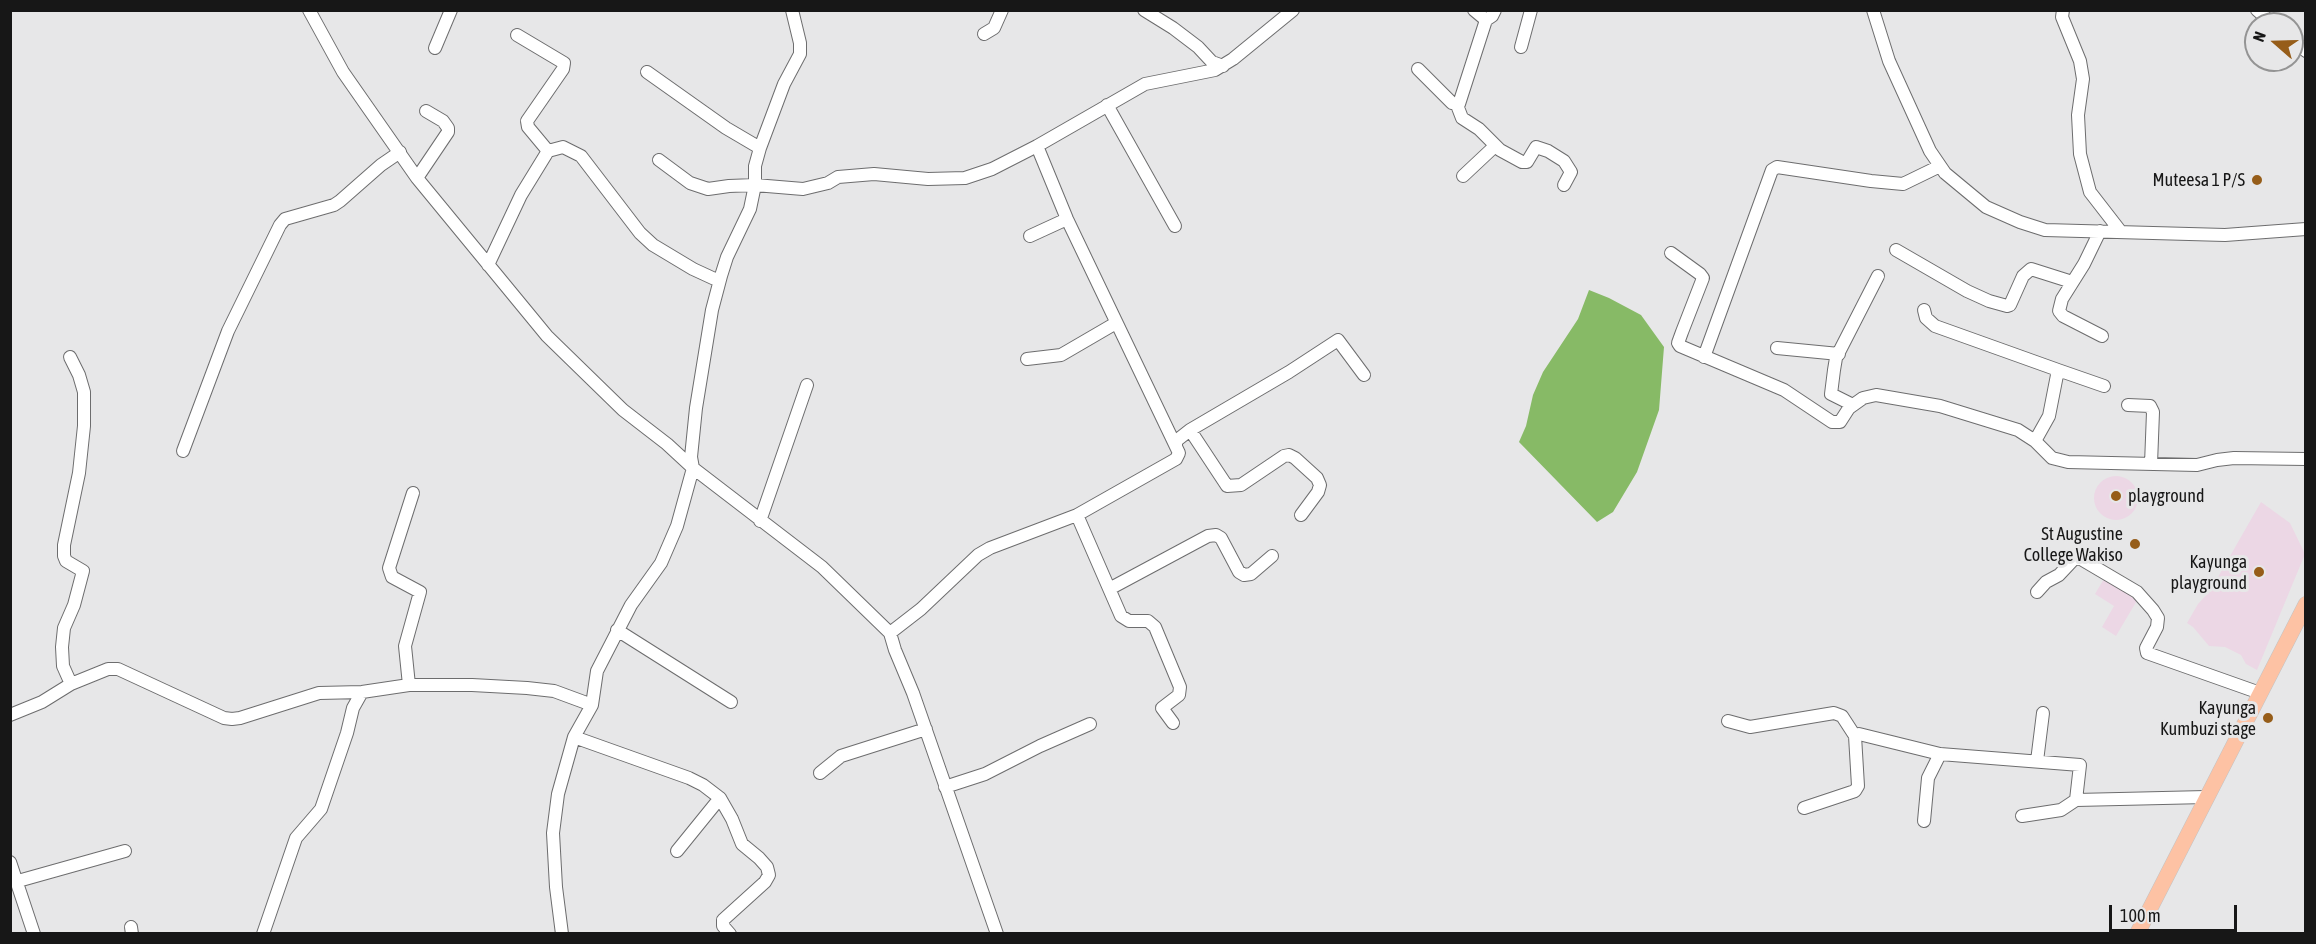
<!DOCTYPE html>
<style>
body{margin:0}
#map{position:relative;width:2316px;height:944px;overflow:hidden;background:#e7e7e8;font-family:"Asap Condensed",sans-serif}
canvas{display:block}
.frame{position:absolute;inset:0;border:12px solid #171717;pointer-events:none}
.north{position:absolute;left:2244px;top:12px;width:60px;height:60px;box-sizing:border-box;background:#e7e7e8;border:2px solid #949494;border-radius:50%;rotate:290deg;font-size:16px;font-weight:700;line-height:24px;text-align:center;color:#171717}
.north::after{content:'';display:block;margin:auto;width:21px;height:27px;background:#965d19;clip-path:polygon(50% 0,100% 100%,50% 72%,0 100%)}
.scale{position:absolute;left:2109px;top:905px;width:128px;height:27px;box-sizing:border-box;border:3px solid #171717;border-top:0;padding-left:8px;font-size:18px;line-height:21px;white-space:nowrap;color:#171717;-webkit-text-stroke:4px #e7e7e8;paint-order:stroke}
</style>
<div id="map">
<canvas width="2316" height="944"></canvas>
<div class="frame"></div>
<div class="north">N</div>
<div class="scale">100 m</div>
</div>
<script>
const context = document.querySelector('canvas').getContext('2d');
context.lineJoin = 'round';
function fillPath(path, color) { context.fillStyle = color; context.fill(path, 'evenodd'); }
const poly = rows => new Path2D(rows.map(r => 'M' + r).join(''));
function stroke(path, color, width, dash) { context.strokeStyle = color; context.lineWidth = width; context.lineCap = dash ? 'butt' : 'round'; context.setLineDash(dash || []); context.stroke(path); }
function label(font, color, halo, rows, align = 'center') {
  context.font = font + ' "Asap Condensed",sans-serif'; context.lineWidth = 6; context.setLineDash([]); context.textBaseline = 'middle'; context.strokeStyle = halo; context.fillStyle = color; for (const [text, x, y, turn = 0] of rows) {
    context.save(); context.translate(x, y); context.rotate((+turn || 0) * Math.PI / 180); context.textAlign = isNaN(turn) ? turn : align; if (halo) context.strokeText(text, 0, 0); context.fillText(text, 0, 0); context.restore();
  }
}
const education = poly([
 '2094 498a22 22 0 1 1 44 0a22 22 0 1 1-44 0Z',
 [2261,502,2290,523,2305,554,2257,670,2246,664,2241,655,2225,647,2209,646,2193,627,2187,623,2198,604,2210,591],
 [2105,577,2139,597,2116,636,2102,627,2114,606,2095,594]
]);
const forest = poly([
 [1589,290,1609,298,1641,315,1664,347,1659,410,1637,472,1613,512,1597,522,1519,442,1526,426,1533,395,1543,372,1578,319]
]);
const minor = poly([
 [309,10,343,72,417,178,547,336,623,410,667,444,693,468,822,567,890,633,895,650,913,693,997,934],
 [1144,10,1173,28,1198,47,1212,62,1223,66],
 [1474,10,1486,20,1492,16,1495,10],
 [1873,10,1889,61,1930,151,1945,173,1986,207,2020,222,2045,230,2225,235,2306,229],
 [2063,10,2062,17,2080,61,2083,79,2078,115,2080,154,2090,192,2121,232],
 [2257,10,2273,24],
 [984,34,994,28,1002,10],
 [517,35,564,63,563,69,527,121,528,127,548,151],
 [2292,40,2306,51],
 [1521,47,1531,10],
 [435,48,451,10],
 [1418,69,1452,103,1459,104,1486,20],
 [647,72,726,128,760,148],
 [1107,105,1175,226],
 [1457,105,1462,118,1479,129,1500,150,1522,162,1527,162,1536,147,1548,151,1564,161,1571,172,1564,185],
 [659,160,690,183,708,189,729,186,755,185,803,189,828,183,838,177,874,174,928,179,965,178,992,169,1037,146,1145,84,1215,70,1233,59,1293,10],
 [1463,176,1495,146],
 [417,178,448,132,448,128,443,121,426,111],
 [2100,231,2084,264,2062,299,2059,311,2063,316,2102,336],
 [1030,236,1067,219],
 [1896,250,1967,291,1989,301,2007,306,2010,305,2023,276,2031,269,2072,282],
 [1671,253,1700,274,1703,278,1682,332,1678,343,1680,346,1784,390,1832,422,1840,422,1849,408,1863,398,1876,395,1940,406,2018,430,2035,441,2052,458,2068,462,2197,465,2217,460,2234,458,2306,459],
 [488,265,521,195,548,151,563,147,581,156,640,233,653,245,693,269,719,281],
 [1924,310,1926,318,1935,326,2058,370,2049,416,2035,441],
 [1777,348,1839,354],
 [70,357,79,375,84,392,84,426,79,473,64,545,64,556,66,561,83,571,74,605,64,628,62,647,63,666,71,684],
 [1704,357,1772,170,1777,167,1871,181,1903,184,1940,166],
 [1027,359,1061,355,1116,323],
 [2058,370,2104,386],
 [1853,405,1831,394,1834,370,1836,358,1878,276],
 [2128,405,2150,406,2153,412,2151,464],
 [1190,430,1227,486,1241,485,1284,456,1289,455,1295,458,1317,478,1320,485,1318,492,1301,515],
 [1176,445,1176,441,1190,430,1289,372,1338,340,1364,375],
 [183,451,228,331,280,225,285,219,334,205,340,201,381,165,400,152],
 [1077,515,1121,616,1129,621,1148,621,1155,627,1180,687,1179,695,1162,708,1173,723],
 [760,521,807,385],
 [1111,588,1208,536,1216,535,1221,538,1239,572,1244,575,1251,574,1272,556],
 [2037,592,2046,582,2059,575,2075,558,2081,559,2137,592,2153,610,2158,618,2157,627,2146,648,2147,653,2260,693],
 [617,630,731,702],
 [890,633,921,609,978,555,990,548,1077,515,1176,459,1179,453,1067,219,1037,146],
 [409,685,405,646,420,592,392,577,389,568,413,493],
 [10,715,42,702,71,684,108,669,118,669,224,718,232,719,240,718,319,693,362,692,409,685,472,685,527,688,554,691,592,705],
 [1728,721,1750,727,1834,713,1842,716,1855,736,1858,786,1855,791,1804,808],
 [1855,736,1859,734,1940,754,2080,765,2076,800,2206,797],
 [574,737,689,778,703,785,720,798,732,819,742,844,759,858,767,867,769,875,765,882,723,920,723,926,730,934],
 [2037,761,2043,713],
 [820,773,841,756,926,729],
 [945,787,985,774,1040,746,1090,724],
 [2022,816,2061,810,2076,800],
 [1924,821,1928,778,1940,754],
 [677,851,720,798],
 [10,862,34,934],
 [18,881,125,851],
 [131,927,132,934],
 [263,934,296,838,321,809,347,733,353,708,362,692],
 [562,934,556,887,553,833,558,794,574,737,592,705,597,671,631,605,661,563,677,526,693,468,691,457,696,408,712,310,721,276,727,257,750,209,755,185,755,166,760,148,784,84,800,54,800,43,792,10]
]);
const major = poly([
 [2137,934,2306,604]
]);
const markers = [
 [2257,180,6,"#965d19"],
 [2116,496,6,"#965d19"],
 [2135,544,6,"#965d19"],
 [2259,572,6,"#965d19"],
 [2268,718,6,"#965d19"]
];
const poiNames = [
 ["Muteesa 1 P/S",2245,180],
 ["playground",2128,496,"left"],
 ["St Augustine",2123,534],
 ["College Wakiso",2123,555],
 ["Kayunga",2247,562],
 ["playground",2247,583],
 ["Kayunga",2256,708],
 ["Kumbuzi stage",2256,729]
];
fillPath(education, '#ecd7e5');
fillPath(forest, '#87ba66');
stroke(minor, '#6d6d6e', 14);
stroke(major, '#c3c3c3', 16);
stroke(minor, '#fff', 12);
stroke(major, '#fdc2a4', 15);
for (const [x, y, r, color] of markers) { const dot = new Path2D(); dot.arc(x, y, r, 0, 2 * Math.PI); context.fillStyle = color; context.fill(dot); stroke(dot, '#e7e7e8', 2); }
label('18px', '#171717', '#e7e7e8', poiNames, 'right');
</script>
